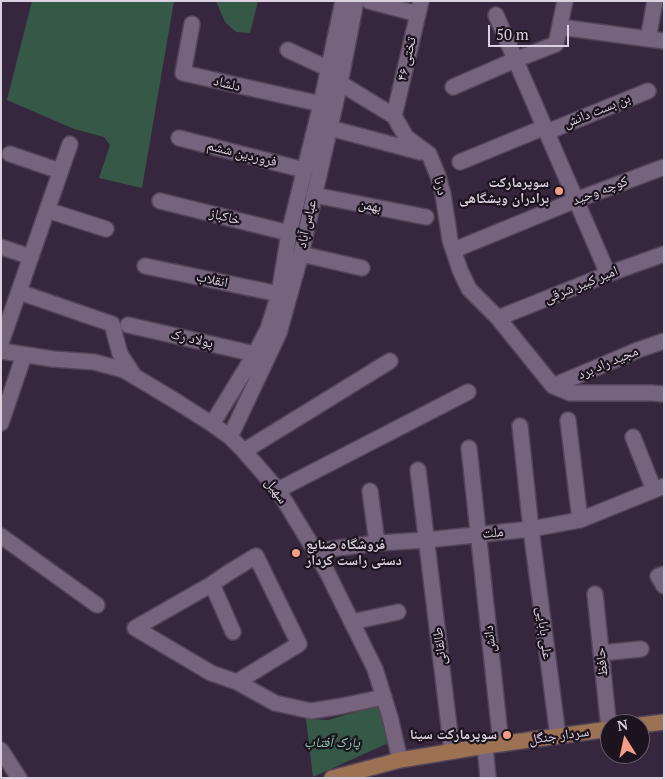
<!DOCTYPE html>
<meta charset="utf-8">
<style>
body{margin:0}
#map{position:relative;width:665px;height:779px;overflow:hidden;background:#37273e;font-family:"PT Serif",serif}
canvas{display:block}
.frame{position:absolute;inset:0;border:2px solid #dbd1e0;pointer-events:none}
.north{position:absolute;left:600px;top:714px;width:50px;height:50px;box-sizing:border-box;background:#1b131e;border:1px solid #685f6c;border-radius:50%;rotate:350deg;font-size:14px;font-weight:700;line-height:20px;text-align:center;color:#dbd1e0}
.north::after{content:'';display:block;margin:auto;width:18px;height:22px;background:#f49e88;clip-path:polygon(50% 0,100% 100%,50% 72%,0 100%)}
.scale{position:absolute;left:488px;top:25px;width:81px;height:22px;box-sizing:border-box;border:2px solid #dbd1e0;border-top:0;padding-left:6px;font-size:15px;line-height:18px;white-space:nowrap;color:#dbd1e0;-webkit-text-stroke:4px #1b131e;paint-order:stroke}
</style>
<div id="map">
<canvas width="665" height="779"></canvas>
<div class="frame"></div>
<div class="north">N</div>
<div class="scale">50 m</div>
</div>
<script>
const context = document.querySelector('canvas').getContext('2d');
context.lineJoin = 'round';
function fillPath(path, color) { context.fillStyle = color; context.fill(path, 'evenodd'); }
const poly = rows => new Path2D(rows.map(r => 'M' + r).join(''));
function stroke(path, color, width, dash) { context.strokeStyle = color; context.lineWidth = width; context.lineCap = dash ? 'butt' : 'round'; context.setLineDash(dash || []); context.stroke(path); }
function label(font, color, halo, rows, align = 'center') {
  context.font = font + ' "PT Serif","Noto Naskh Arabic",serif'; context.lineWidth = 4.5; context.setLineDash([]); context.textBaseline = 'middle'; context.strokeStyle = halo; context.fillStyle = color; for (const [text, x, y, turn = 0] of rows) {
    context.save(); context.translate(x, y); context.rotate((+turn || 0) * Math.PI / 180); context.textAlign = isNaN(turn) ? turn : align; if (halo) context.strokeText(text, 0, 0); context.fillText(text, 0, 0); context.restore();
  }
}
const green = poly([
 [32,1,174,1,142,188,99,178,110,145,104,137,74,129,7,100],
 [216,1,258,1,250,33,236,32,225,22],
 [380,705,395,740,313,777,306,719,328,720]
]);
const minor = poly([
 [369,1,418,14],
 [496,15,608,274],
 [192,24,183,73,321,104],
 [560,27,664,41],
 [648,39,655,1],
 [288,50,329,69,340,83,394,116,406,137,429,154,438,176,443,194,450,240,460,270,469,289,498,318,553,386,570,393,652,393,664,394],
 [453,87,515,60,556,44,565,1],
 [394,116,421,1],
 [330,128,420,152],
 [547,132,648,91],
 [179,138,304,170],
 [10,154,60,171],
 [460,162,545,127],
 [314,195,426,217],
 [160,201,289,233],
 [47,210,106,229],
 [1,247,31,257],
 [454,250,576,200,664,167],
 [301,254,362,268],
 [145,266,279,294],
 [19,292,112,324,120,354,133,374],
 [498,318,608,274,664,254],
 [128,325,255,354],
 [1,343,70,144],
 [1,351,53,359,94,362,124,370,174,400,212,424,230,437,244,451,278,490,315,551,328,574,375,669,390,717,400,760],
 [553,386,638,350,664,341],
 [568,420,580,520],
 [1,423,24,355],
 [212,424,255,354,268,329,279,294,289,233,321,104,343,1],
 [520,426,531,529,558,736],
 [230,437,279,333,301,254,340,83,356,1],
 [633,437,654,490],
 [469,448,501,744],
 [244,451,390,361],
 [418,470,452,751],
 [278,490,468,392],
 [370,491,377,543],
 [1,536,97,605],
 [315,551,377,543,427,540,531,529,580,520,664,486],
 [664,574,658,576,664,586],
 [212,584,233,632],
 [595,594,609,729],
 [352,622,398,612],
 [601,653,641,649],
 [237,682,299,644,256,556,228,573,212,584,135,628,211,673,237,682,275,703,311,711,342,706,384,697],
 [485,746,488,778],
 [1,750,19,778]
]);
const major = poly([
 [640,725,664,722],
 [332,778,400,760,485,746,610,729]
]);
const markers = [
 [559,191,5,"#f49e88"],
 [296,553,5,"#f49e88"],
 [507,735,5,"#f49e88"]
];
const streetNames = [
 ["تختی ۴۶",407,59,-77],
 ["دلشاد",227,84,13],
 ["بن بست دانش",597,111,-22],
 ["فروردین ششم",242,154,14],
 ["درنا",440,186,75],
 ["کوچه وحید",600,191,-21],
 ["بهمن",370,206,11],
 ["خاکباز",225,217,14],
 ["عباس آباد",307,224,-77],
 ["انقلاب",212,280,12],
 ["امیر کبیر شرقی",581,285,-22],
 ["پولاد رک",192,339,13],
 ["مجید راد برد",608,363,-23],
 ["سهیل",276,491,54],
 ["ملت",493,533,-5],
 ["علی بابایی",544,633,83],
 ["دانش",490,639,-96],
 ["طالقانی",440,646,-97],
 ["حافظ",602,662,-96],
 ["سردار جنگل",559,736,-8]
];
const poiNames = [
 ["سوپرمارکت",549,183],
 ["برادران ویشگاهی",549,199],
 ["فروشگاه صنایع",306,545,"left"],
 ["دستی راست کردار",306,561,"left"],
 ["سوپرمارکت سینا",497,735]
];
const parkNames = [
 ["پارک آفتاب",332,743]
];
fillPath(green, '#355946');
stroke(minor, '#534559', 18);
stroke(major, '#534559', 18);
stroke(minor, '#76647e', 15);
stroke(major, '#9c7252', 15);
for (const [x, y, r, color] of markers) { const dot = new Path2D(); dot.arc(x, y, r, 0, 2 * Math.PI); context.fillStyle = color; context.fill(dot); stroke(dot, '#1b131e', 2); }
label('14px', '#dbd1e0', '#1b131e', streetNames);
label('bold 14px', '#dbd1e0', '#1b131e', poiNames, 'right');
label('italic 14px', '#8ed5af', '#1b131e', parkNames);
</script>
